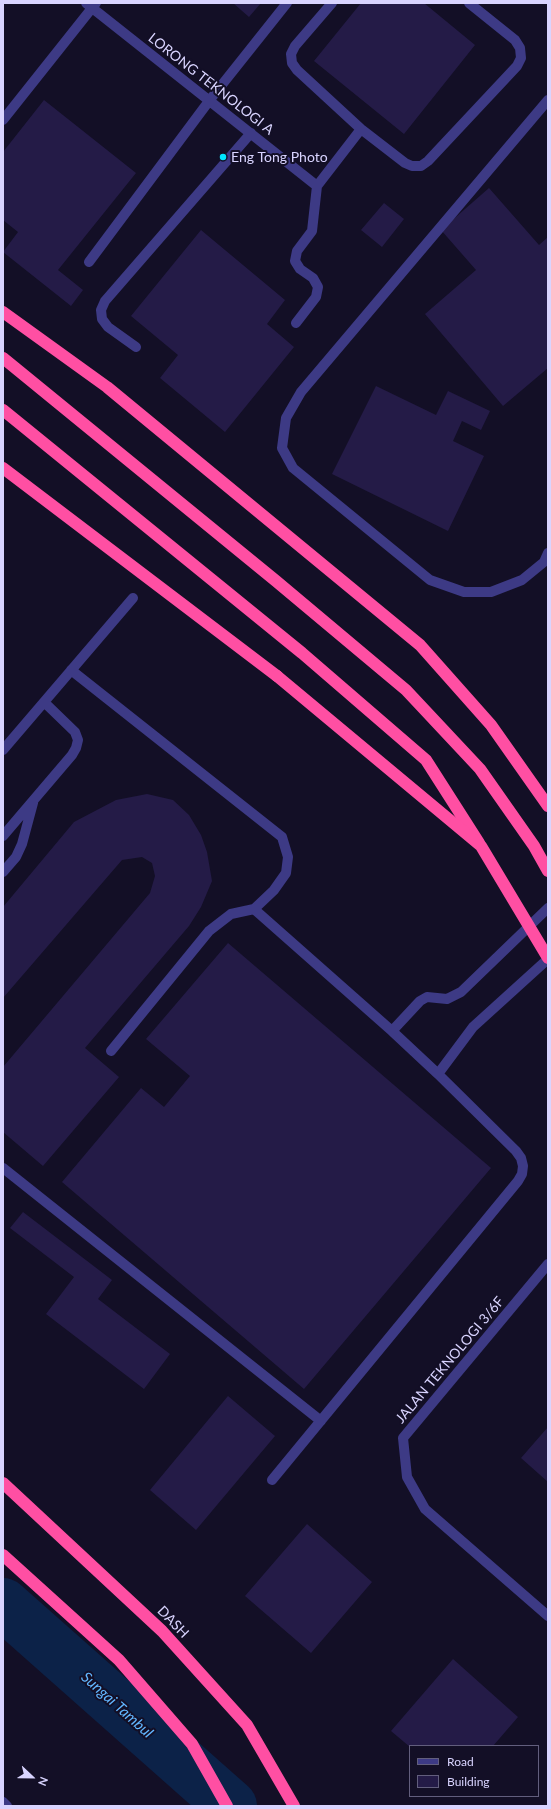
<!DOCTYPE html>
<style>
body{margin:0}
#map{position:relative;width:551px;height:1809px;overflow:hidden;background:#130f26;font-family:Lato,sans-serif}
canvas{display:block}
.frame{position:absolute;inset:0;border:4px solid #d9d4ff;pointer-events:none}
.legend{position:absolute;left:409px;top:1745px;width:130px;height:52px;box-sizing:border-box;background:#130f26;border:1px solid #625e7d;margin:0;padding:5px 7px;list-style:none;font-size:12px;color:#d9d4ff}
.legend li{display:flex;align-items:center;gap:8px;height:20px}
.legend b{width:20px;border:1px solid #625e7d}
.north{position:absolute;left:12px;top:1757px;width:40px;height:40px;-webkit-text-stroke:3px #130f26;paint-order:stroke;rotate:112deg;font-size:11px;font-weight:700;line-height:16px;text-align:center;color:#d9d4ff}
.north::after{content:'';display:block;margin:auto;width:14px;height:18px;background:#d9d4ff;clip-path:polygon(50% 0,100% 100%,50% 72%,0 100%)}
</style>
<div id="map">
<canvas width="551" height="1809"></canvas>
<div class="frame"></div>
<ul class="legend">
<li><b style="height:5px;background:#3d3a85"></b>Road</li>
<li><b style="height:11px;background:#241b47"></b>Building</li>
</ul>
<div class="north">N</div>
</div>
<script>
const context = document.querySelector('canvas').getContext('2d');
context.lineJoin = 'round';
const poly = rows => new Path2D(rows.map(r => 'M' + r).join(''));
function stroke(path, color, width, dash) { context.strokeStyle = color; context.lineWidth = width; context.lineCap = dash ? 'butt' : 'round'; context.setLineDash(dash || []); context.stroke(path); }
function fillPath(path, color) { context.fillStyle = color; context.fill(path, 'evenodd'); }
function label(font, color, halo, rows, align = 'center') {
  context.font = font + ' Lato,sans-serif'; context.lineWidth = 4; context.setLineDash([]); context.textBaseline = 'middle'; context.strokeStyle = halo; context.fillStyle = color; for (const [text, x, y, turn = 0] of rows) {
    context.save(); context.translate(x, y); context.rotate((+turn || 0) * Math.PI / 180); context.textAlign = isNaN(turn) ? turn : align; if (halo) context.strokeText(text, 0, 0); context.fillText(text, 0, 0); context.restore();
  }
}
const river = poly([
 [3,1604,231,1806]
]);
const building = poly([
 [233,3,261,3,249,17],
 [361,3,424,3,475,45,404,134,314,61],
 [44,100,136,173,58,270,83,290,71,306,3,252,18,232,3,220,3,152],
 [489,188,539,245,548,237,548,368,503,406,425,314,476,270,441,230],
 [384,203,404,219,382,247,361,230],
 [201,230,285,300,267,324,294,347,225,432,160,378,178,355,131,316],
 [376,386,436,415,448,391,490,411,481,430,462,421,453,441,484,456,448,531,332,474],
 [147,794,173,800,189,815,201,835,207,852,212,881,201,907,189,926,85,1048,119,1077,43,1166,3,1132,3,1067,150,893,155,876,152,863,142,857,122,860,3,998,3,907,74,822,116,800],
 [228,943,491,1168,304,1389,62,1182,141,1088,164,1107,190,1076,146,1039],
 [23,1212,112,1280,98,1299,170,1354,144,1389,46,1314,74,1277,10,1228],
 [228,1396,275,1436,196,1530,150,1490],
 [548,1427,548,1482,521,1458],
 [307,1524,372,1582,311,1653,245,1596],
 [453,1659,518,1717,493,1746,410,1747,391,1731]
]);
const minor = poly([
 [86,3,317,186],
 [332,3,295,46,291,54,292,63,297,70,361,129,405,163,412,166,421,166,428,161,517,66,521,58,520,48,515,40,469,3],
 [548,100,301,392,286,418,282,448,293,468,430,580,464,592,491,592,522,580,544,562,548,553],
 [3,120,96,3],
 [89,262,209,101,287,3],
 [296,323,316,297,318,287,313,278,300,269,295,261,297,251,312,231,317,186,361,129],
 [136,347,108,327,102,319,101,310,105,301,251,133],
 [71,670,282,837,288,857,286,873,274,890,254,909,231,914,209,931,111,1051],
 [3,750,133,598],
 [3,836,72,755,76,748,78,740,75,732,44,702],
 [3,872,16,857,22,844,33,803],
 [254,909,392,1031,438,1074,516,1151,521,1158,523,1166,522,1174,518,1181,272,1480],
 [392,1031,420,1001,427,997,447,999,461,992,548,908],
 [438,1074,473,1027,548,959],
 [3,1168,321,1421],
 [548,1264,403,1438,407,1477,425,1509,548,1616],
 [3,1802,7,1806]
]);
const highway = poly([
 [3,312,107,387,420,645,491,725,548,806],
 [3,358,276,581,406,690,480,769,534,846,548,871],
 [3,410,302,653,426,760,479,843],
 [3,468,277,676],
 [3,1483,162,1631,247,1725,294,1806],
 [3,1555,119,1660,192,1744,227,1806]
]);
const highwayBridge = poly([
 [277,676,481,846,548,958]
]);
const markers = [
 [223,157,4,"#00e5ff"]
];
const streetNames = [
 ["LORONG TEKNOLOGI A",211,84,38],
 ["JALAN TEKNOLOGI 3/6F",450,1360,-50],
 ["DASH",173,1622,46]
];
const poiNames = [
 ["Eng Tong Photo",231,157]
];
const waterNames = [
 ["Sungai Tambul",117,1705,42]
];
stroke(river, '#0c2248', 52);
fillPath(building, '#241b47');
stroke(minor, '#3d3a85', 10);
stroke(highway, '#ff4fa3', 12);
stroke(highwayBridge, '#ff4fa3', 12);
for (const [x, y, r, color] of markers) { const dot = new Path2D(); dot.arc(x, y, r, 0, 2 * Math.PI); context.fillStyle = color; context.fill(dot); stroke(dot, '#130f26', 1.5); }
label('14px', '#d9d4ff', '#130f26', streetNames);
label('14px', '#d9d4ff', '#130f26', poiNames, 'left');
label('italic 15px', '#62b6ff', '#130f26', waterNames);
</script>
